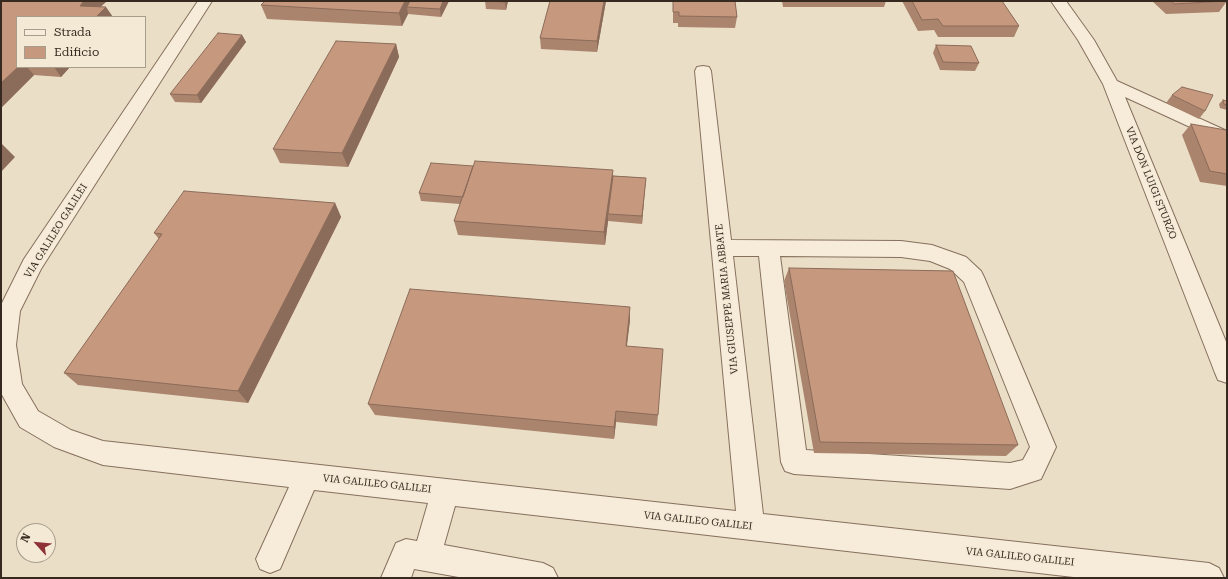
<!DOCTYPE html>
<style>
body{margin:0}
#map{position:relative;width:1228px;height:579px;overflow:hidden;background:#ebdec6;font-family:"Roboto Serif",serif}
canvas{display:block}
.frame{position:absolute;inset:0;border:2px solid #362a20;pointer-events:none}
.legend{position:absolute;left:16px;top:16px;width:130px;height:52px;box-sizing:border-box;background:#f3e9d5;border:1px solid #a79d8d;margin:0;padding:5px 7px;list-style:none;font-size:12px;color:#362a20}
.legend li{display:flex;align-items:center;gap:8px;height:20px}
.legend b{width:20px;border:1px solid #a79d8d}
.north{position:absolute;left:16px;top:523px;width:40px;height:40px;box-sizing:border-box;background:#f3e9d5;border:1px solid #a79d8d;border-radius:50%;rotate:297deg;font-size:11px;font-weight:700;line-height:16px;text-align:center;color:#362a20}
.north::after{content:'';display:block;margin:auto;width:14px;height:18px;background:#8f3238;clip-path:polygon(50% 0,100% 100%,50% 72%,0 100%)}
</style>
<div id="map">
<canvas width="1228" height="579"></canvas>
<div class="frame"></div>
<ul class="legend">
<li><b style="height:5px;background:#f6ecd9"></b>Strada</li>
<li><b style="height:11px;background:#c6997f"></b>Edificio</li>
</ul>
<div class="north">N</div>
</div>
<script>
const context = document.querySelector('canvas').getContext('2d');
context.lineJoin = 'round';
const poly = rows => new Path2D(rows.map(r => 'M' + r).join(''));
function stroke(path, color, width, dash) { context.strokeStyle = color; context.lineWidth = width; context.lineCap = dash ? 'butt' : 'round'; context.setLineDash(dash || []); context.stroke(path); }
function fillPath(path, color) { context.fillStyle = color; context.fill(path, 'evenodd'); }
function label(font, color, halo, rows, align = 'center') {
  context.font = font + ' "Roboto Serif",serif'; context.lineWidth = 3; context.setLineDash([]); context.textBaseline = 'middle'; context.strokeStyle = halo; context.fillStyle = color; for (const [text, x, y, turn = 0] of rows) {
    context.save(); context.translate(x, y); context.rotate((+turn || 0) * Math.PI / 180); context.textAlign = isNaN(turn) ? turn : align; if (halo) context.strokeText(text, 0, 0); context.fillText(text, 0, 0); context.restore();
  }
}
const minor = poly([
 [198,1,212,1,41,269,20,311,16,345,22,384,38,411,71,430,103,441,736,511,695,71,697,67,703,66,709,67,711,71,731,240,901,241,932,245,966,257,981,271,984,277,1056,447,1041,479,1010,489,794,474,785,471,781,462,759,256,733,256,763,514,1209,563,1219,568,1224,578,1082,578,455,506,444,545,543,563,553,568,558,578,464,578,414,569,411,578,381,578,396,543,406,539,417,541,428,503,314,490,280,569,270,573,260,569,256,559,289,487,103,465,54,447,20,427,1,393,1,305,24,259,198,1],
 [780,256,901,257,930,261,950,269,964,282,1030,447,1023,460,1010,463,806,450,780,256],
 [1051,1,1066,1,1094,40,1117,81,1227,131,1227,144,1125,97,1227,344,1227,383,1218,380,1215,373,1103,84,1078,40,1051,1]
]);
const wall = poly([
 [1,1,107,1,101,6,17,17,17,67,70,67,61,77,34,75,1,108],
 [265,1,449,1,441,17,408,14,402,26,267,19,261,5],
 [485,1,508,1,506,10,486,9],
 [606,1,597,52,541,49,540,38],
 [673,1,735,1,737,17,735,28,678,27,678,23,673,23],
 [782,1,886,1,884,7,783,7],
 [902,1,1002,1,1019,26,1014,37,938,37,934,30,918,31],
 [1152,1,1227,1,1219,12,1166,14],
 [242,35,246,42,201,103,175,102,170,94],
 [396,44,399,57,348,167,280,163,273,149],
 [936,45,979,63,975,71,940,70,933,53],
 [1172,95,1205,111,1199,119,1166,103],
 [1223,100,1227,101,1227,110,1220,108,1219,104],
 [1191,124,1227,132,1227,186,1200,182,1182,135],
 [473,166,646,178,642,224,608,221,605,245,458,235,454,221,460,204,421,201,419,193],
 [335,203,341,217,248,403,78,385,64,373,159,239,154,233],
 [789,268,1018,445,1006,456,814,453,784,281],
 [630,320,627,346,658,415,657,426,616,422,614,439,375,415,368,404]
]);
const shadedWall = poly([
 [84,1,107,1,90,17,80,6],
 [405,1,415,1,407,7,408,14,402,26,399,13],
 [443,1,449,1,441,17,440,9],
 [505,1,508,1,506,10,505,2],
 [604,1,606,1,597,52,597,41],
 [106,7,113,17,96,17],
 [242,35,246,42,201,103,197,95],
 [396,44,399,57,348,167,342,153],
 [18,67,27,67,34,75,1,108,1,83],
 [54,67,70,67,61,77],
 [2,144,15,157,1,172,1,145],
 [613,170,613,184,608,214,608,221,605,245,604,232],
 [646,178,645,186,642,224,642,216],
 [335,203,341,217,248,403,238,391],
 [630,307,630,320,625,358,626,346],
 [616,411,616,422,614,439,614,427]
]);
const building = poly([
 [1,1,84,1,80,6,106,7,96,17,17,17,17,67,18,67,1,83,1,1],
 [265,1,405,1,399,13,261,5,265,1],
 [410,1,443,1,440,9,407,7,410,1],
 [485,1,505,1,505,2,485,1],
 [550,1,604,1,597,41,540,38,550,1],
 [673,1,735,1,737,17,679,16,679,12,673,12,673,1],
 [912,1,1002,1,1019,26,943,26,938,19,922,20,912,1],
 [1171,1,1227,1,1174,4,1171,1],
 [218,33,242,35,197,95,170,94,218,33],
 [336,41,396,44,342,153,273,149,336,41],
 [936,45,971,46,979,63,943,62,936,45],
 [1182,87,1213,95,1205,111,1172,95,1182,87],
 [1223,100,1227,101,1227,105,1224,104,1223,100],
 [1191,124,1226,130,1227,132,1227,174,1210,171,1191,124],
 [475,161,613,170,604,232,454,221,475,161],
 [431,163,473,166,463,197,419,193,431,163],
 [613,176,646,178,642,216,608,214,613,176],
 [184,191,335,203,238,391,64,373,162,234,154,233,184,191],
 [789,268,953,271,1018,445,820,442,789,268],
 [410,289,630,307,626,346,663,349,658,415,616,411,614,427,368,404,410,289]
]);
const streetNames = [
 ["VIA DON LUIGI STURZO",1151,183,68],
 ["VIA GALILEO GALILEI",56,231,-58],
 ["VIA GIUSEPPE MARIA ABBATE",727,299,-96],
 ["VIA GALILEO GALILEI",377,484,6],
 ["VIA GALILEO GALILEI",698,521,6],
 ["VIA GALILEO GALILEI",1020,557,6]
];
stroke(minor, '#85705d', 2);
fillPath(minor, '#f6ecd9');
fillPath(wall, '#aa846d');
fillPath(shadedWall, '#8b6b59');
fillPath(building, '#c6997f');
stroke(building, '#8b6b59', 1);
label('10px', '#362a20', '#f3e9d5', streetNames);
</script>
